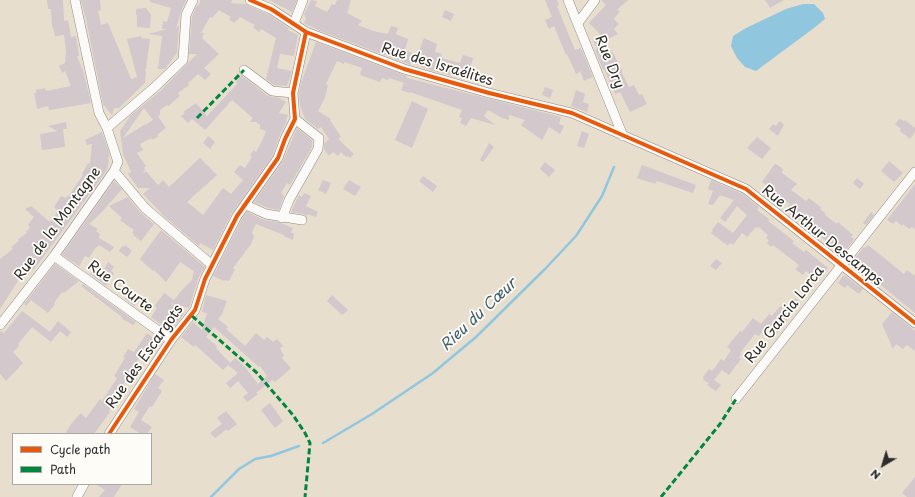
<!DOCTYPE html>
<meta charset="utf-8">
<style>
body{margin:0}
#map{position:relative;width:915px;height:497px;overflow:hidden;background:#e8dece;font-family:"Playpen Sans",sans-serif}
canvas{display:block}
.legend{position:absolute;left:12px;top:433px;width:140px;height:52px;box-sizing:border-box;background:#fdfcf7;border:1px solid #a9a8a5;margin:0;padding:5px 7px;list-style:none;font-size:12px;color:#2b2b2b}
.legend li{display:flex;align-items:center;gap:8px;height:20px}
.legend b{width:20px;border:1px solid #a9a8a5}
.north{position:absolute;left:863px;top:445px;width:40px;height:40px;-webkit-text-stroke:3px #fdfcf7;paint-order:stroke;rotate:218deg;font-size:11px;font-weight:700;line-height:16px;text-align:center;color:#2b2b2b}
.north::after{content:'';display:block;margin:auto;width:14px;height:18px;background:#2b2b2b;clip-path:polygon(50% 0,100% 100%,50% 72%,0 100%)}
</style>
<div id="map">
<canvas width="915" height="497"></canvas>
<ul class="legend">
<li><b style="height:5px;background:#e8590c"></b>Cycle path</li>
<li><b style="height:5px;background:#00873e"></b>Path</li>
</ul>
<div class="north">N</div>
</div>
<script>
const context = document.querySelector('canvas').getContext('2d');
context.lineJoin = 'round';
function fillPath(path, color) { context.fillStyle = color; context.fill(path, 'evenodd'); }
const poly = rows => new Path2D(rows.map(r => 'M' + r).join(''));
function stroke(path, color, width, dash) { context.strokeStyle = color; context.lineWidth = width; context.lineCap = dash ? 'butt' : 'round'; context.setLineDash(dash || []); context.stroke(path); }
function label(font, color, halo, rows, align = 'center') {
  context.font = font + ' "Playpen Sans",sans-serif'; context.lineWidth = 3.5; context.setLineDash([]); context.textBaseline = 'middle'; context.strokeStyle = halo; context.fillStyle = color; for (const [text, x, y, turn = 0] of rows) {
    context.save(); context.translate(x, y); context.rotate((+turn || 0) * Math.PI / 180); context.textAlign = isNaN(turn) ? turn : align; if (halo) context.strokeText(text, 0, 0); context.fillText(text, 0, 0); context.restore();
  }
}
const water = poly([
 [803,4,814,4,823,13,825,19,814,28,756,71,745,67,737,58,731,46,733,36,746,28,786,9]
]);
const stream = poly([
 [323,443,372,414,433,373,476,337,545,269,576,236,602,196,614,167],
 [211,497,239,469,255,459,271,456,299,446]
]);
const building = poly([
 [47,0,63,0,64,21,68,20,71,37,76,36,79,56,77,57,83,70,91,103,56,109,49,110,48,106,37,109,34,93,36,93,36,90,45,88,46,91,71,86,65,71,62,73,59,66,65,63,66,51,64,35,55,36,53,27,52,27,51,9,48,9],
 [81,0,100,0,101,10,98,11,101,25,108,23,131,79,137,77,127,39,141,36,141,38,150,39,146,69,145,69,146,72,145,83,119,108,114,108,112,115,103,104,86,19],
 [150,0,186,0,181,12,176,28,179,25,177,53,165,69,158,69,162,36,148,34,168,29,162,29,163,21,167,22,171,8,150,2],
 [200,0,232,0,231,3,246,4,268,14,289,28,288,30,298,35,294,56,280,54,277,68,292,71,287,86,274,85,266,79,276,38,261,29,259,32,253,27,255,25,240,17,234,23,229,19,231,17,219,10,212,18,210,17,201,33,204,33,202,38,219,54,204,68,211,74,205,80,198,74,188,83,189,85,178,93,180,96,168,106,167,105,160,110,160,115,158,116,166,128,157,135,159,136,152,140,151,138,140,144,143,150,137,153,146,166,144,168,145,170,142,174,146,171,158,185,163,180,169,187,200,158,217,175,187,202,203,215,223,188,231,194,243,180,234,172,240,165,245,168,252,157,250,155,254,150,256,152,263,139,266,131,260,129,260,125,256,122,250,122,253,118,232,100,205,130,192,119,188,123,181,116,185,113,183,112,196,103,207,116,238,83,236,82,241,75,268,96,279,98,286,102,279,113,288,115,286,120,287,121,279,137,273,155,232,213,213,250,200,243,199,246,165,217,143,194,150,188,138,188,128,174,131,172,123,154,120,131,130,116,160,91,197,54,189,54,192,17,196,7,200,3],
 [144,108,153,120,145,125,144,123,144,125,123,138],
 [269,0,297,0,292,12],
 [311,0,317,1,315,6,327,12,332,4,335,5,337,0,351,0,347,13,362,21,358,25,373,31,388,34,391,26,398,28,396,34,408,39,405,50,416,55,416,53,418,54,424,38,437,44,435,52,442,54,441,58,460,63,463,55,473,58,469,73,461,71,459,77,433,71,411,63,411,65,406,63,320,31,304,23,306,19,304,14],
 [545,0,557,0,559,5,557,6,575,50,581,48,593,77,584,81,581,73,582,71,576,74,567,54,566,55,554,26,549,29,545,20,552,17],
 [601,0,628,0,617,10,620,11,614,19,619,24,614,29,618,34,604,41,610,53,612,51,622,70,622,73,629,87,634,85,639,95,642,94,647,104,630,112,620,92,615,94,604,69,603,70,595,50,597,49,593,41,600,34,589,23,606,5],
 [765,0,784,0,770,8],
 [146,8,151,15,150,28,137,27,137,15,136,15,136,9],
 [445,10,454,14,451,21,442,17],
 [316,42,407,76,407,78,561,117,559,124,564,126,560,134,549,127,542,140,521,125,525,120,509,115,509,120,502,118,488,110,484,116,495,125,471,118,466,126,460,123,462,118,459,117,462,110,410,92,409,93,401,90,404,83,389,78,388,80,382,78,380,82,360,75,362,68,344,62,344,64,337,61,326,84,328,85,325,98,318,111,331,119,330,120,341,137,338,139,354,154,350,158,348,156,346,157,341,152,338,156,333,152,329,156,324,149,324,144,329,139,321,127,318,129,305,119,300,105,299,93,301,83],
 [545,87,553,90,550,98,542,95],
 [576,90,585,94,583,102,589,104,587,112,571,106],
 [412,101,428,109,412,148,395,140],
 [899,119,904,121,905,120,915,128,915,132,910,139,900,131,901,129,895,124],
 [780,121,784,125,778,136,769,129,773,124,776,126],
 [66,122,67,129,63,129,65,147,42,150,40,134,57,131,48,126],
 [297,128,312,140,312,147,290,185,287,183,281,193,284,196,279,210,268,208,254,202,283,161],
 [582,131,589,134,584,148,577,146],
 [102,132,110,155,108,158,109,160,107,170,39,263,27,276,23,273,0,309,0,259,13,249,11,247,19,241,18,239,27,233,26,231,30,228,28,225,34,217,25,209,31,206,50,222,58,211,54,207,61,196,66,198,67,196,68,197,83,175,82,174,88,163,90,164,92,144,87,145,85,140],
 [208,136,215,142,210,149,203,143],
 [757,137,771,148,762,159,747,148],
 [489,143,494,147,483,162,480,160],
 [889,161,903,173,894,182,881,171],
 [545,162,555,170,549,177,540,169],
 [776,164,783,169,782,173,797,184,791,190,806,201,809,198,822,208,820,209,826,214,825,215,837,224,838,222,853,235,851,237,854,239,843,254,786,209,790,204,762,182,774,165],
 [642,165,696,185,693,193,657,181,655,184,652,182,652,183,637,178],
 [423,176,437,186,433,192,419,181],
 [857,178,864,184,860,189,853,183],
 [323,180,331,183,326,194,318,190],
 [349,180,361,187,355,196,343,189],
 [711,180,743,194,759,207,757,210,769,219,768,221,794,241,792,243,804,252,806,250,828,268,818,280,806,271,803,275,795,269,799,265,773,245,771,247,767,243,769,240,766,238,768,235,759,227,758,228,756,227,747,237,742,233,733,245,730,243,728,246,711,233,713,231,712,230,718,222,733,233,747,215,737,206,725,222,720,218,734,200,720,195,713,205,708,204,713,191,708,189],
 [114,181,122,189,102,212,89,224,98,229,96,231,100,234,99,238,114,247,110,252,99,245,97,247,96,247,89,258,85,256,79,266,62,255],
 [915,184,915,229,912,227,909,229,903,224,902,226,896,221,893,224,887,220],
 [304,193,311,196,306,206,318,212,316,217,307,214,307,216,303,214,291,212,299,195,302,197],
 [128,197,140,212,154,224,141,241,133,235,134,234,132,233,134,230,120,220,122,218,109,206],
 [247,212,264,220,278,222,293,228,291,232,294,234,293,240,284,236,284,235,256,224,252,232,254,237,251,244,233,268,235,269,229,281,225,280,224,281,213,276,242,219],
 [871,212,874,215,866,225,863,223],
 [161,230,205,267,199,277,189,308,171,303,184,314,170,331,151,317,157,308,155,307,155,305,164,293,174,300,181,291,192,280,194,271,180,262,166,282,154,270,153,271,145,264,140,259],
 [125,245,132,251,127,257,119,251,122,246,124,247],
 [868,245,904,274,907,270,915,276,915,313,854,263,854,259,864,247,865,248],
 [716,259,722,263,716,270,710,266],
 [108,262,114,267,111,271,114,273,106,286,90,274,94,268,98,271,101,266,104,269],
 [55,264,79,281,64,293,62,292,54,303,55,304,48,313,31,300,26,306,24,304],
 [844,275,863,289,859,294,847,285,845,288,838,283],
 [83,284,136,322,133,325,121,318,122,317,81,286],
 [129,293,139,299,134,306,125,299],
 [206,295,227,301,222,314,218,319,228,327,226,329,245,346,256,333,264,340,267,337,273,342,277,339,283,346,280,348,284,356,282,358,291,368,275,382,272,380,256,393,258,394,247,402,243,397,248,393,238,381,230,388,226,383,238,373,228,365,223,370,202,351,195,345,194,347,181,337,193,322,202,330,207,313,202,312],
 [214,327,259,367,260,366,267,376,258,384,245,367,235,358,230,363,216,348,217,346,206,337],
 [332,295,348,310,342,315,327,301],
 [795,298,800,302,775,336,765,328,759,336,755,334,740,353,742,354,739,357,741,359,729,375,722,370,714,380,721,385,716,391,707,385,709,383,703,380,704,378,703,377,709,369,712,371,721,359,724,361,731,350,727,347,740,331,742,332,753,318,761,324,769,314,772,316,780,306,786,310],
 [22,311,50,332,58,321,71,332,67,337,60,331,51,342,32,327,18,344,19,346,13,352,23,363,6,381,0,374,0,331,4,333],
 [892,312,915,331,915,351,907,345,903,349,896,344,893,349,882,324],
 [147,333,156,340,147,353,144,350,120,390,109,411,110,412,94,434,65,434,71,424,81,413,86,418,100,399,102,401,117,378,114,376,125,358,123,357,128,349,134,352],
 [155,374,164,380,158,388,162,391,152,407,150,406,141,420,152,427,147,434,141,434,130,427,139,412,134,409],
 [270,403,283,421,275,428,261,410],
 [226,411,237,424,228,431,227,429,215,438,210,433,222,424,217,418],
 [915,477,915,497,907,497,902,493],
 [95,484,122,484,114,497,99,497,105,490]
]);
const minor = poly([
 [250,0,271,9,306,32,404,69,489,93,572,113,746,189,915,323],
 [568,0,623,136],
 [294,23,303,0],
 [578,23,595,0],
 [244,70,272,91,293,93],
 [107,128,156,86,183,60,186,15,193,0],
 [114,171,145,208,212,265],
 [246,205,266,214,302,220],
 [282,218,289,200,318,149,319,138,295,119],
 [54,256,171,340],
 [0,325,54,256,114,171,118,162,107,128,99,113,75,0],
 [736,399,915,172],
 [109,434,171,340,195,310,205,279,237,216,278,158,285,139,295,119,293,93,306,32],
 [77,497,84,484]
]);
const quiet = poly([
 [197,118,244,70],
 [192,316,256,372,293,415,305,433,310,443,305,497],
 [661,497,720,424,736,399]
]);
const cycleway = poly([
 [250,0,271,9,306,32,404,69,489,93,572,113,746,189,915,323],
 [109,434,171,340,195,310,205,279,237,216,278,158,285,139,295,119,293,93,306,32]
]);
const streetNames = [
 ["Rue Dry",609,62,68],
 ["Rue des Israélites",437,65,17],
 ["Rue de la Montagne",58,224,-54],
 ["Rue Arthur Descamps",822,236,39],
 ["Rue Courte",120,287,36],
 ["Rue Garcia Lorca",785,315,-52],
 ["Rue des Escargots",145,357,-55]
];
const waterNames = [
 ["Rieu du Cœur",479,315,-43]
];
fillPath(water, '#90c7df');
stroke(stream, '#90c7df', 2.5);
fillPath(building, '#d3c8cb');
stroke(minor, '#8f8a82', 10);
stroke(minor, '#fcfaf8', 9);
stroke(quiet, '#00873e', 3, [6, 3]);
stroke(cycleway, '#e8590c', 4);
label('14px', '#2b2b2b', '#fdfcf7', streetNames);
label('italic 15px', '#415e6c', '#fdfcf7', waterNames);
</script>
